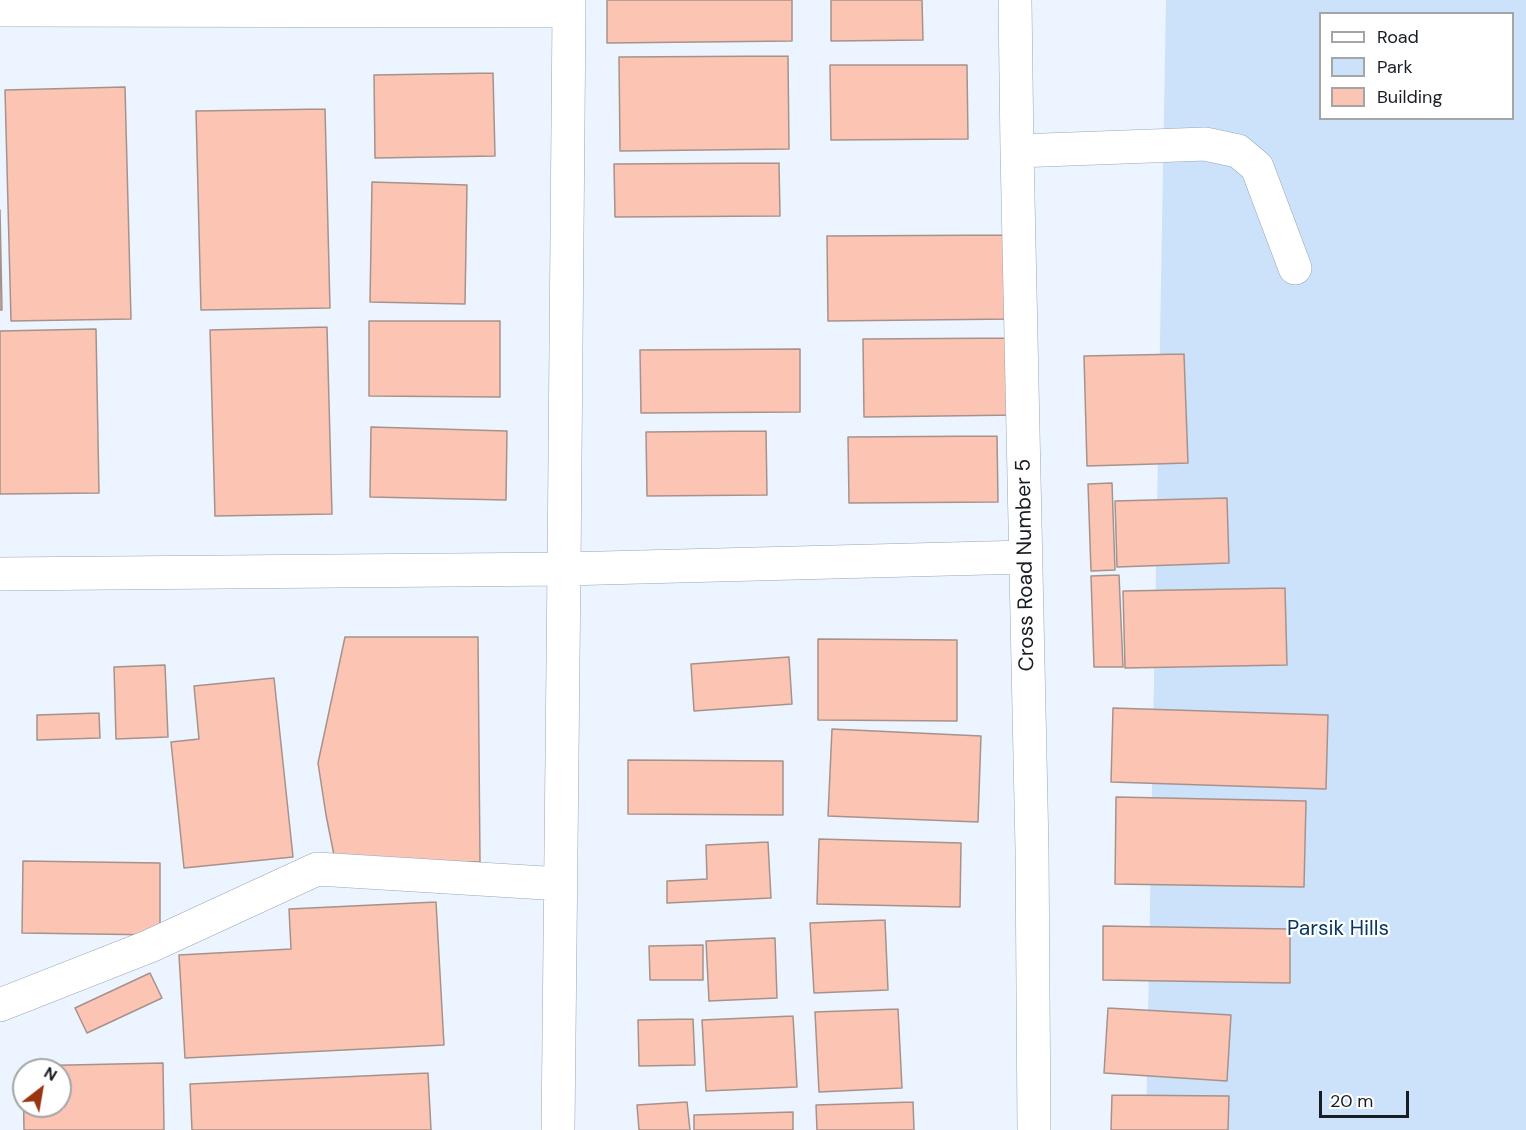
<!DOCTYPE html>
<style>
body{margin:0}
#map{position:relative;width:1526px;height:1130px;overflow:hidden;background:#ecf5ff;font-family:"DM Sans",sans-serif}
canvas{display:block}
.legend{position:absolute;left:1319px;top:12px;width:195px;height:108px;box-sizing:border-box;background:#fff;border:2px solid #a3a5a7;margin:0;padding:8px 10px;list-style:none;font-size:18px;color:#181d23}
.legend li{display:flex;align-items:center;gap:12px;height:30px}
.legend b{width:30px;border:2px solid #a3a5a7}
.north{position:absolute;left:12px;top:1058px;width:60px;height:60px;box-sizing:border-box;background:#fff;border:2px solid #a3a5a7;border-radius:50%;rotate:31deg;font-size:16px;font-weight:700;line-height:24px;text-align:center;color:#181d23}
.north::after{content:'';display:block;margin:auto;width:21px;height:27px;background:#9a3310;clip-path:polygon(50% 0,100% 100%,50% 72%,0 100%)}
.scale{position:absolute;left:1319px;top:1091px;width:90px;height:27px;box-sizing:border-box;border:3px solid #181d23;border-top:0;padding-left:8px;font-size:18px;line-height:21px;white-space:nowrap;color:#181d23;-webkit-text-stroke:4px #fff;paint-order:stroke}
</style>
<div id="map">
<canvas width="1526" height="1130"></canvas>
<ul class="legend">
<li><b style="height:8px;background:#fff"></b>Road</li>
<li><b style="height:16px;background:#cce2fb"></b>Park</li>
<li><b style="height:16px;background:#fbc4b3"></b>Building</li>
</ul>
<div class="north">N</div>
<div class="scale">20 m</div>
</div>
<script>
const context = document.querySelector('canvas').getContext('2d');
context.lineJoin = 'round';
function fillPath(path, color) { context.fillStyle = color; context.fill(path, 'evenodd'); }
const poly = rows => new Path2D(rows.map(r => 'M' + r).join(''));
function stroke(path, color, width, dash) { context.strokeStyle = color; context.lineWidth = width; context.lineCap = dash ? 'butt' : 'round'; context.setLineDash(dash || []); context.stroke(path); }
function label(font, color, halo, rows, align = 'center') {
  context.font = font + ' "DM Sans",sans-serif'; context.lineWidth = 4.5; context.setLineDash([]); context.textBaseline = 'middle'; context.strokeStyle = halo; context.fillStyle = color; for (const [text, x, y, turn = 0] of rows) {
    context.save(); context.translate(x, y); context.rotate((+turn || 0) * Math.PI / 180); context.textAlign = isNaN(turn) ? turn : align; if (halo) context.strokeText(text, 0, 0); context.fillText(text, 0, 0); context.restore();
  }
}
const green = poly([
 [1166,0,1526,0,1526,1130,1146,1130],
 [1320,14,1512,14,1512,118,1320,118]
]);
const building = poly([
 [607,0,792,0,792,41,607,43,607,0],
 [831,0,922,0,923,40,831,41,831,0],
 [788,56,789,149,620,151,619,57,788,56],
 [830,65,967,65,968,139,831,140,830,65],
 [493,73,495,156,375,158,374,75,493,73],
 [125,87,131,319,11,321,5,90,125,87],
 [325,109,330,308,201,310,196,111,325,109],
 [779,163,780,216,615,217,614,164,779,163],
 [372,182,467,185,465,304,370,302,372,182],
 [0,210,2,310,0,310,0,210],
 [1011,235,1012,319,828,321,827,236,1011,235],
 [369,321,500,321,500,397,369,396,369,321],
 [327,327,332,514,215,516,210,330,327,327],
 [96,329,99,493,0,494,0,331,96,329],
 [1018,338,1019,415,864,417,863,339,1018,338],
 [800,349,800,412,641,413,640,350,800,349],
 [1184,354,1188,463,1087,466,1084,356,1184,354],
 [371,427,507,431,506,500,370,497,371,427],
 [766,431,767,495,647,496,646,432,766,431],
 [997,436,998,502,849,503,848,437,997,436],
 [1112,483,1115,570,1091,571,1088,484,1112,483],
 [1227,498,1229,563,1117,567,1115,501,1227,498],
 [1119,575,1123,667,1094,667,1091,576,1119,575],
 [1285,588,1287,665,1125,668,1123,591,1285,588],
 [345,637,478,637,480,862,335,860,326,815,318,763,345,637],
 [818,639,957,640,957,721,818,720,818,639],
 [789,657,792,704,694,711,691,664,789,657],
 [165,665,168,737,116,739,114,667,165,665],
 [274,678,293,857,184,868,171,742,199,739,194,686,274,678],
 [1113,708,1328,715,1326,789,1111,782,1113,708],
 [99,713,100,738,37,740,37,715,99,713],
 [832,729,981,736,978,822,828,816,832,729],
 [628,760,783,761,783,815,628,814,628,760],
 [1116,797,1306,801,1304,887,1115,884,1116,797],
 [819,839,961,843,960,907,817,904,819,839],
 [768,842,771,898,667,903,667,881,707,879,706,845,768,842],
 [23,861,160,863,160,935,22,933,23,861],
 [436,902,444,1045,185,1058,179,955,291,949,289,909,436,902],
 [885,920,888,990,814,993,810,923,885,920],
 [1103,926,1290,929,1290,983,1103,980,1103,926],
 [775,938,777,998,709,1001,706,941,775,938],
 [703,945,703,980,650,980,649,946,703,945],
 [150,973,162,998,87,1033,75,1008,150,973],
 [1108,1008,1231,1015,1227,1081,1104,1073,1108,1008],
 [898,1009,902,1088,819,1092,815,1012,898,1009],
 [793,1016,797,1087,706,1091,702,1020,793,1016],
 [693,1019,695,1065,639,1066,638,1020,693,1019],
 [163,1063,164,1130,24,1130,23,1066,163,1063],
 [24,1070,60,1070,60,1106,24,1106,24,1070],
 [428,1073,431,1130,192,1130,190,1084,428,1073],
 [1112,1095,1229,1096,1228,1130,1111,1130,1112,1095],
 [687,1102,690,1130,639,1130,637,1105,687,1102],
 [913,1102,914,1130,817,1130,816,1105,913,1102],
 [793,1112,793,1130,694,1130,694,1115,793,1112]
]);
const minor = poly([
 [1015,0,1017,151,1032,849,1034,1130],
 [0,10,569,11,569,0],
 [1017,151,1205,144,1238,151,1257,167,1295,268],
 [0,574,564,569,569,11],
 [0,1005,150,946,317,869,561,884],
 [558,1130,564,569,1026,557]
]);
const streetNames = [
 ["Cross Road Number 5",1026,565,-91]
];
const parkNames = [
 ["Parsik Hills",1338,929]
];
fillPath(green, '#cce2fb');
fillPath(building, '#fbc4b3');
stroke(building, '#a7928b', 1.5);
stroke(minor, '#98a6b5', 34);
stroke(minor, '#fff', 33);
label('21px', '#181d23', '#fff', streetNames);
label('21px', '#073864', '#fff', parkNames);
</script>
